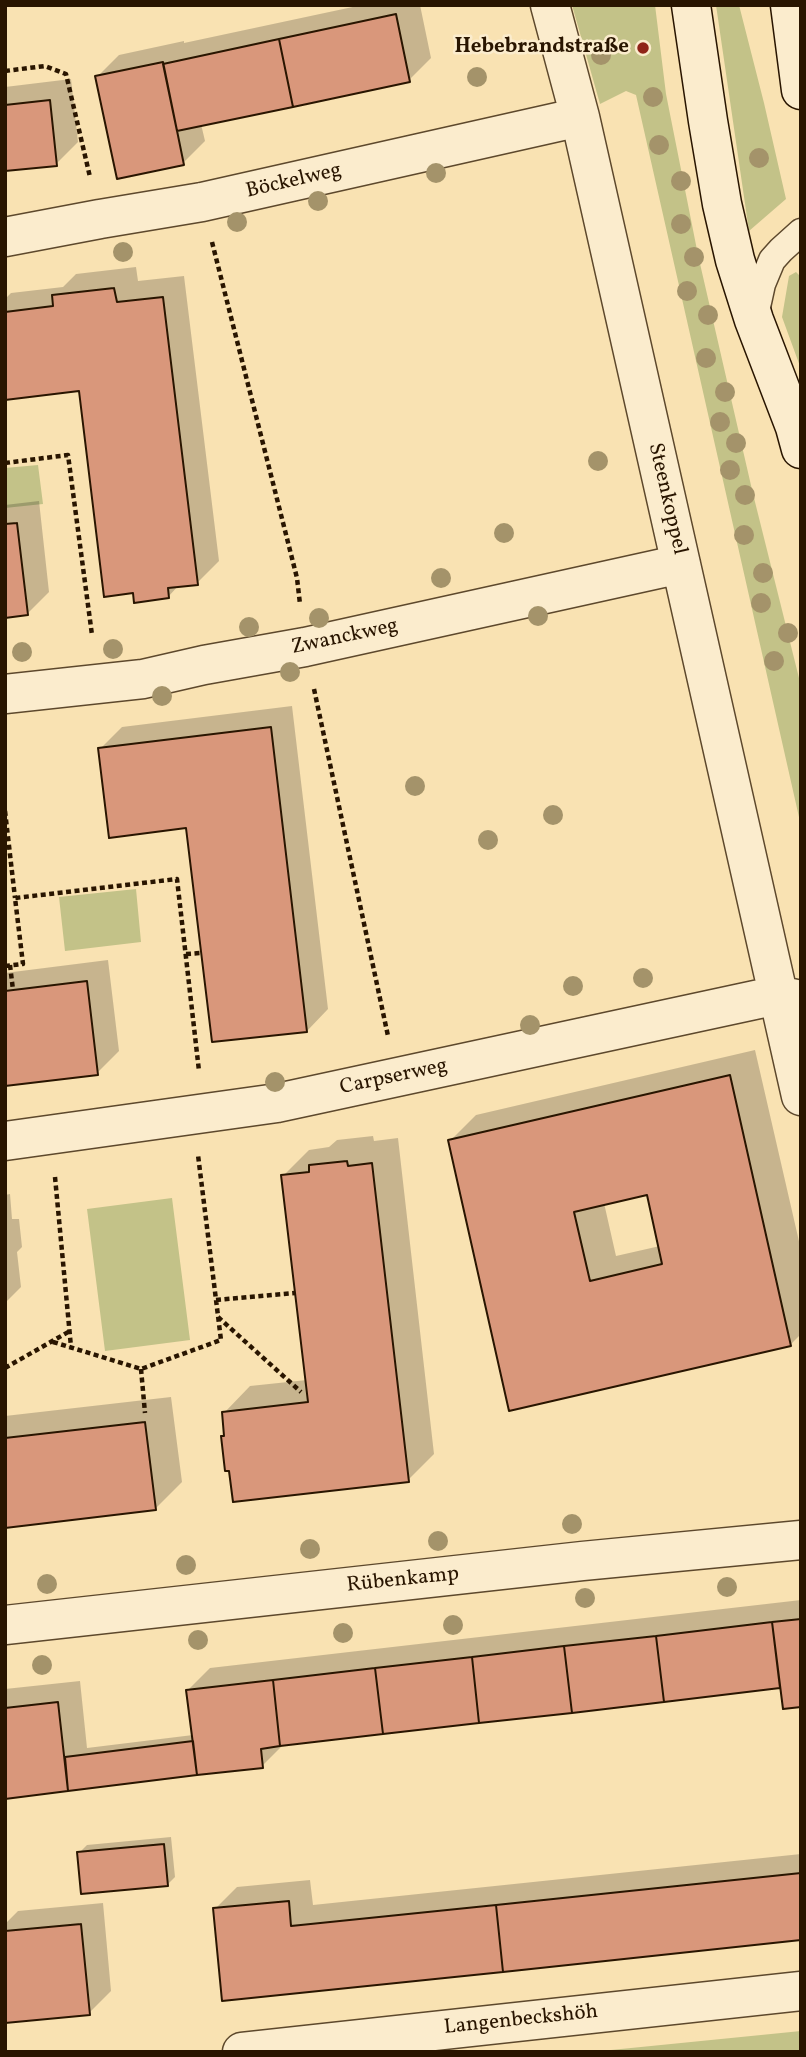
<!DOCTYPE html>
<meta charset="utf-8">
<style>
body{margin:0}
#map{position:relative;width:806px;height:2057px;overflow:hidden;background:#f9e2b2;font-family:Vollkorn,serif}
canvas{display:block}
.frame{position:absolute;inset:0;border:7px solid #291500;pointer-events:none}
</style>
<div id="map">
<canvas width="806" height="2057"></canvas>
<div class="frame"></div>
</div>
<script>
const context = document.querySelector('canvas').getContext('2d');
context.lineJoin = 'round';
function fillPath(path, color) { context.fillStyle = color; context.fill(path, 'evenodd'); }
const poly = rows => new Path2D(rows.map(r => 'M' + r).join(''));
function stroke(path, color, width, dash) { context.strokeStyle = color; context.lineWidth = width; context.lineCap = dash ? 'butt' : 'round'; context.setLineDash(dash || []); context.stroke(path); }
function label(font, color, halo, rows, align = 'center') {
  context.font = font + ' Vollkorn,serif'; context.lineWidth = 5; context.setLineDash([]); context.textBaseline = 'middle'; context.strokeStyle = halo; context.fillStyle = color; for (const [text, x, y, turn = 0] of rows) {
    context.save(); context.translate(x, y); context.rotate((+turn || 0) * Math.PI / 180); context.textAlign = isNaN(turn) ? turn : align; if (halo) context.strokeText(text, 0, 0); context.fillText(text, 0, 0); context.restore();
  }
}
const green = poly([
 [572,5,655,5,666,94,698,255,753,494,801,686,801,826,636,95,626,91,600,104],
 [716,5,739,5,764,103,786,199,749,231],
 [796,272,801,277,801,369,782,317,789,276],
 [38,465,43,504,5,508,5,468],
 [136,889,141,942,65,951,59,897],
 [172,1198,190,1340,105,1351,87,1209],
 [801,2031,801,2052,591,2052]
]);
const shadow = poly([
 [362,5,420,5,431,58,409,80,201,124,205,141,183,163,97,77,119,55,184,41,184,43],
 [71,79,78,142,56,164,5,170,5,87],
 [136,267,138,281,184,276,219,561,197,583,179,585,168,597,80,389,5,398,5,299,11,293,63,287,76,274],
 [39,501,49,592,27,614,5,616,5,505],
 [292,706,328,1009,307,1031,187,826,100,749,122,727],
 [108,960,119,1051,97,1073,5,1084,5,973],
 [755,1050,801,1250,801,1334,790,1345,511,1409,450,1141,476,1115],
 [648,1193,660,1246,616,1256,604,1203],
 [373,1136,374,1141,398,1138,434,1454,408,1480,230,1469,222,1437,226,1433,224,1413,250,1386,307,1380,283,1176,309,1150,329,1147,337,1140],
 [10,1194,12,1219,19,1219,22,1247,17,1252,21,1287,5,1303,5,1195],
 [171,1397,182,1482,156,1508,5,1526,5,1416],
 [801,1600,801,1706,782,1686,284,1744,262,1766,6,1797,5,1689,80,1681,87,1748,193,1735,188,1690,210,1668],
 [171,1837,175,1877,167,1885,79,1853,87,1845],
 [801,1854,801,1938,223,1999,215,1909,237,1887,310,1880,313,1905],
 [103,1903,111,1991,89,2013,5,2021,5,1924,18,1911]
]);
const building = poly([
 [396,14,410,82,293,107,279,39,396,14],
 [279,39,293,107,177,131,163,64,279,39],
 [163,62,184,165,117,179,95,76,163,62],
 [50,100,57,166,5,171,5,105,50,100],
 [114,288,117,302,163,297,198,585,168,588,169,598,134,603,133,593,104,597,79,391,5,400,5,312,53,306,52,295,114,288],
 [17,523,28,615,5,618,5,524,17,523],
 [271,727,307,1032,212,1042,186,828,109,838,98,748,271,727],
 [87,981,98,1075,5,1086,5,991,87,981],
 [730,1075,791,1346,509,1411,448,1140,730,1075],
 [647,1195,662,1264,590,1281,574,1212,647,1195],
 [347,1161,348,1166,372,1163,409,1482,233,1502,229,1471,225,1471,221,1436,224,1436,222,1412,308,1402,281,1175,309,1172,309,1165,347,1161],
 [145,1422,156,1510,5,1528,5,1438,145,1422],
 [801,1619,801,1707,783,1709,772,1622,801,1619],
 [772,1622,780,1688,664,1702,656,1636,772,1622],
 [656,1636,664,1702,572,1713,564,1646,656,1636],
 [564,1646,572,1713,479,1723,472,1657,564,1646],
 [472,1657,479,1723,383,1734,375,1668,472,1657],
 [375,1668,383,1734,280,1746,273,1680,375,1668],
 [273,1680,280,1746,261,1749,263,1768,197,1775,186,1690,273,1680],
 [58,1702,68,1791,5,1799,5,1708,58,1702],
 [193,1741,197,1775,68,1791,65,1757,193,1741],
 [164,1844,168,1886,81,1894,77,1852,164,1844],
 [801,1873,801,1940,503,1972,496,1905,801,1873],
 [289,1901,291,1926,496,1905,503,1972,222,2001,213,1908,289,1901],
 [81,1924,90,2015,5,2023,5,1931,81,1924]
]);
const path = poly([
 [5,71,45,66,66,74,90,177],
 [212,242,297,578,300,604],
 [5,463,68,455,92,635],
 [314,689,388,1036],
 [5,811,15,898],
 [186,954,201,953],
 [10,965,13,990],
 [5,966,23,964,15,898,177,879,199,1071],
 [55,1177,71,1347],
 [216,1300,295,1293],
 [218,1317,301,1392],
 [53,1342,141,1369,221,1340,198,1155],
 [5,1368,70,1331],
 [141,1369,145,1413]
]);
const service = poly([
 [755,316,762,284,772,260,781,250,801,232]
]);
const minor = poly([
 [550,5,580,117,801,1096],
 [5,237,100,219,202,202,580,117],
 [5,694,143,679,204,665,305,647,681,564],
 [5,1141,277,1103,778,995,801,1000],
 [242,2052,801,1991]
]);
const tertiary = poly([
 [5,1625,582,1561,801,1540]
]);
const secondary = poly([
 [691,5,708,121,722,204,735,260,754,320,795,427,801,449],
 [790,5,801,90]
]);
const trees = [
 [601,55],
 [477,77],
 [653,97],
 [659,145],
 [759,158],
 [436,173],
 [681,181],
 [318,201],
 [237,222],
 [681,224],
 [123,252],
 [694,257],
 [687,291],
 [708,315],
 [706,358],
 [725,392],
 [720,422],
 [736,443],
 [598,461],
 [730,470],
 [745,495],
 [504,533],
 [744,535],
 [763,573],
 [441,578],
 [761,603],
 [538,616],
 [319,618],
 [249,627],
 [788,633],
 [113,649],
 [22,652],
 [774,661],
 [290,672],
 [162,696],
 [415,786],
 [553,815],
 [488,840],
 [643,978],
 [573,986],
 [530,1025],
 [275,1082],
 [572,1524],
 [438,1541],
 [310,1549],
 [186,1565],
 [47,1584],
 [727,1587],
 [585,1598],
 [453,1625],
 [343,1633],
 [198,1640],
 [42,1665]
];
const markers = [
 [643,48,7,"#8f2418"]
];
const poiNames = [
 ["Hebebrandstraße",629,48]
];
const streetNames = [
 ["Böckelweg",294,182,-13],
 ["Steenkoppel",666,499,77],
 ["Zwanckweg",345,638,-12],
 ["Carpserweg",394,1078,-12],
 ["Rübenkamp",403,1581,-6],
 ["Langenbeckshöh",521,2021,-6]
];
fillPath(green, '#c3c288');
fillPath(shadow, '#0003');
fillPath(building, '#d9977b');
stroke(building, '#291500', 2);
stroke(service, '#5d482c', 29);
stroke(minor, '#5d482c', 41);
stroke(tertiary, '#5d482c', 41);
stroke(secondary, '#291500', 41);
stroke(path, '#291500', 4.5, [5, 3.5]);
stroke(service, '#fbeccd', 26);
stroke(minor, '#fbeccd', 38);
stroke(tertiary, '#fbeccd', 38);
stroke(secondary, '#fbeccd', 38);
context.fillStyle = '#a4936a';
for (const [x, y] of trees) { context.beginPath(); context.arc(x, y, 10, 0, 2 * Math.PI); context.fill(); }
for (const [x, y, r, color] of markers) { const dot = new Path2D(); dot.arc(x, y, r, 0, 2 * Math.PI); context.fillStyle = color; context.fill(dot); stroke(dot, '#fbeccd', 2.5); }
label('bold 21px', '#291500', '#fbeccd', poiNames, 'right');
label('21px', '#291500', '#fbeccd', streetNames);
</script>
